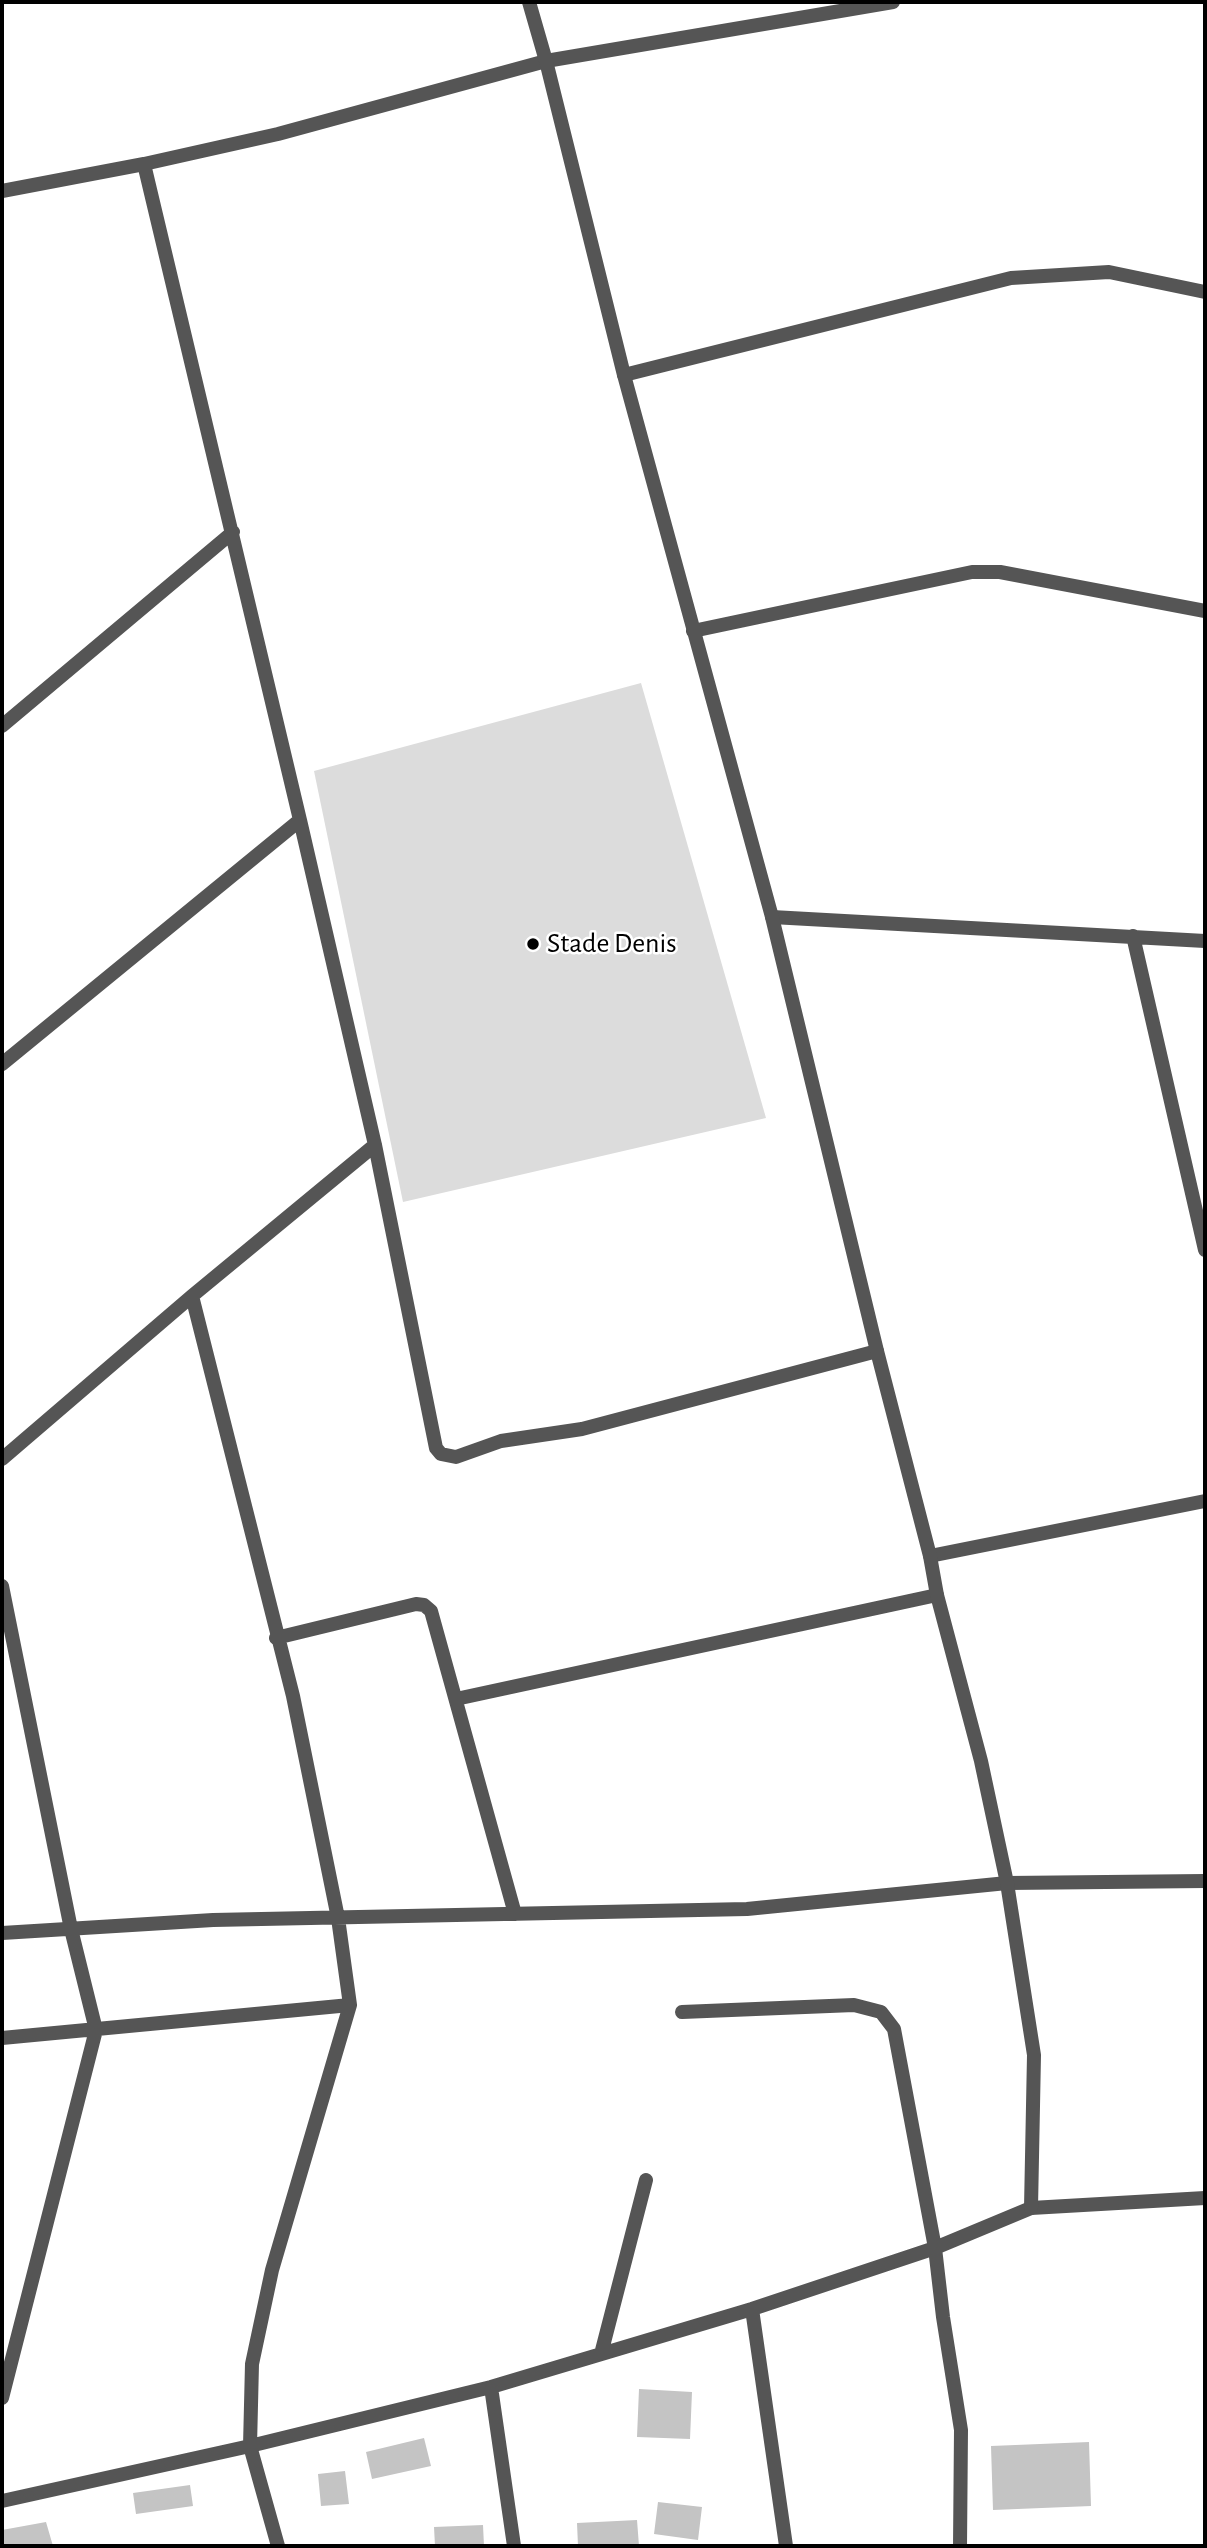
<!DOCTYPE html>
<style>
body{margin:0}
#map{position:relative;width:1207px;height:2548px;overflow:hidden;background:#fff;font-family:"Alegreya Sans",sans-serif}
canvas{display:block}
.frame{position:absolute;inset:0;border:4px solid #000;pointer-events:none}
</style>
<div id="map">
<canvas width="1207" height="2548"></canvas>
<div class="frame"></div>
</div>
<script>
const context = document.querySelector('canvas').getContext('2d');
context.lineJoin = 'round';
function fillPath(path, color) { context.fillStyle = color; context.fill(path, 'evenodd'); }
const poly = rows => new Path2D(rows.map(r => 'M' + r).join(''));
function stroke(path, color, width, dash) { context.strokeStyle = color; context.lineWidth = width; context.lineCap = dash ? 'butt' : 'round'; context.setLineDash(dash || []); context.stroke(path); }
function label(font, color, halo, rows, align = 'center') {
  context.font = font + ' "Alegreya Sans",sans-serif'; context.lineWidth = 5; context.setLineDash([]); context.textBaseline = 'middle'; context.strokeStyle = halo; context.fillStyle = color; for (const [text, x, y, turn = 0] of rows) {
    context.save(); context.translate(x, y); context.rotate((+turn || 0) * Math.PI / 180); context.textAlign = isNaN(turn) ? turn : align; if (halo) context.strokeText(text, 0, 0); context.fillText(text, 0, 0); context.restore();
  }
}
const green = poly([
 [641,683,766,1118,403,1202,314,771]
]);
const building = poly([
 [639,2389,692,2392,690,2439,637,2437],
 [424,2438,431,2466,372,2479,366,2452],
 [1089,2442,1091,2506,993,2510,991,2446],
 [345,2471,349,2504,321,2506,318,2474],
 [190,2485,193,2506,136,2514,133,2493],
 [658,2502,702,2507,698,2540,654,2534],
 [637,2520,639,2546,578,2546,577,2523],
 [46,2522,53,2546,2,2546,2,2530],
 [483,2525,484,2546,435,2546,434,2527]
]);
const minor = poly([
 [2,191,144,164],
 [624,375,1011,278,1109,272,1205,292],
 [693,631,972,572,1000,572,1205,611],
 [2,726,233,532],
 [300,820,144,164,278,134,546,61,893,2],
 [772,917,1205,941],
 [1133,936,1205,1250],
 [2,1064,300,820,375,1145,436,1448,441,1454,456,1457,501,1441,582,1429,877,1351],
 [2,1459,192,1296,375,1145],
 [930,1556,1205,1501],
 [2,1586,71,1929,96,2030,2,2398],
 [276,1638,416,1604,424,1605,431,1611,515,1914],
 [456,1699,937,1595],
 [2,1933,213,1920,747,1909,1007,1883,1205,1881],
 [682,2012,854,2005,881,2012,894,2029,935,2248,943,2317,961,2430,960,2546],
 [2,2038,350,2005,338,1918,293,1696,192,1296],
 [752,2309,786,2546],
 [601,2354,646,2180],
 [491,2387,514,2546],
 [2,2501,250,2446,491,2387,752,2309,935,2248,1031,2208,1205,2198],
 [278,2546,250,2446,252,2364,272,2270,350,2005]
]);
const tertiary = poly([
 [529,2,546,61,624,375,772,917,877,1351,930,1556,937,1595,981,1761,1007,1883,1034,2055,1031,2208]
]);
const markers = [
 [533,944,7,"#000"]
];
const poiNames = [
 ["Stade Denis",547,944]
];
fillPath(green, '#dcdcdc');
fillPath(building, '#c4c4c4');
stroke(minor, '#555', 14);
stroke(tertiary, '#555', 14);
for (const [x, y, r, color] of markers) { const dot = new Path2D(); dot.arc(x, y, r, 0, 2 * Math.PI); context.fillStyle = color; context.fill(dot); stroke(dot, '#fff', 2.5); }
label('28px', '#000', '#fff', poiNames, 'left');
</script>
